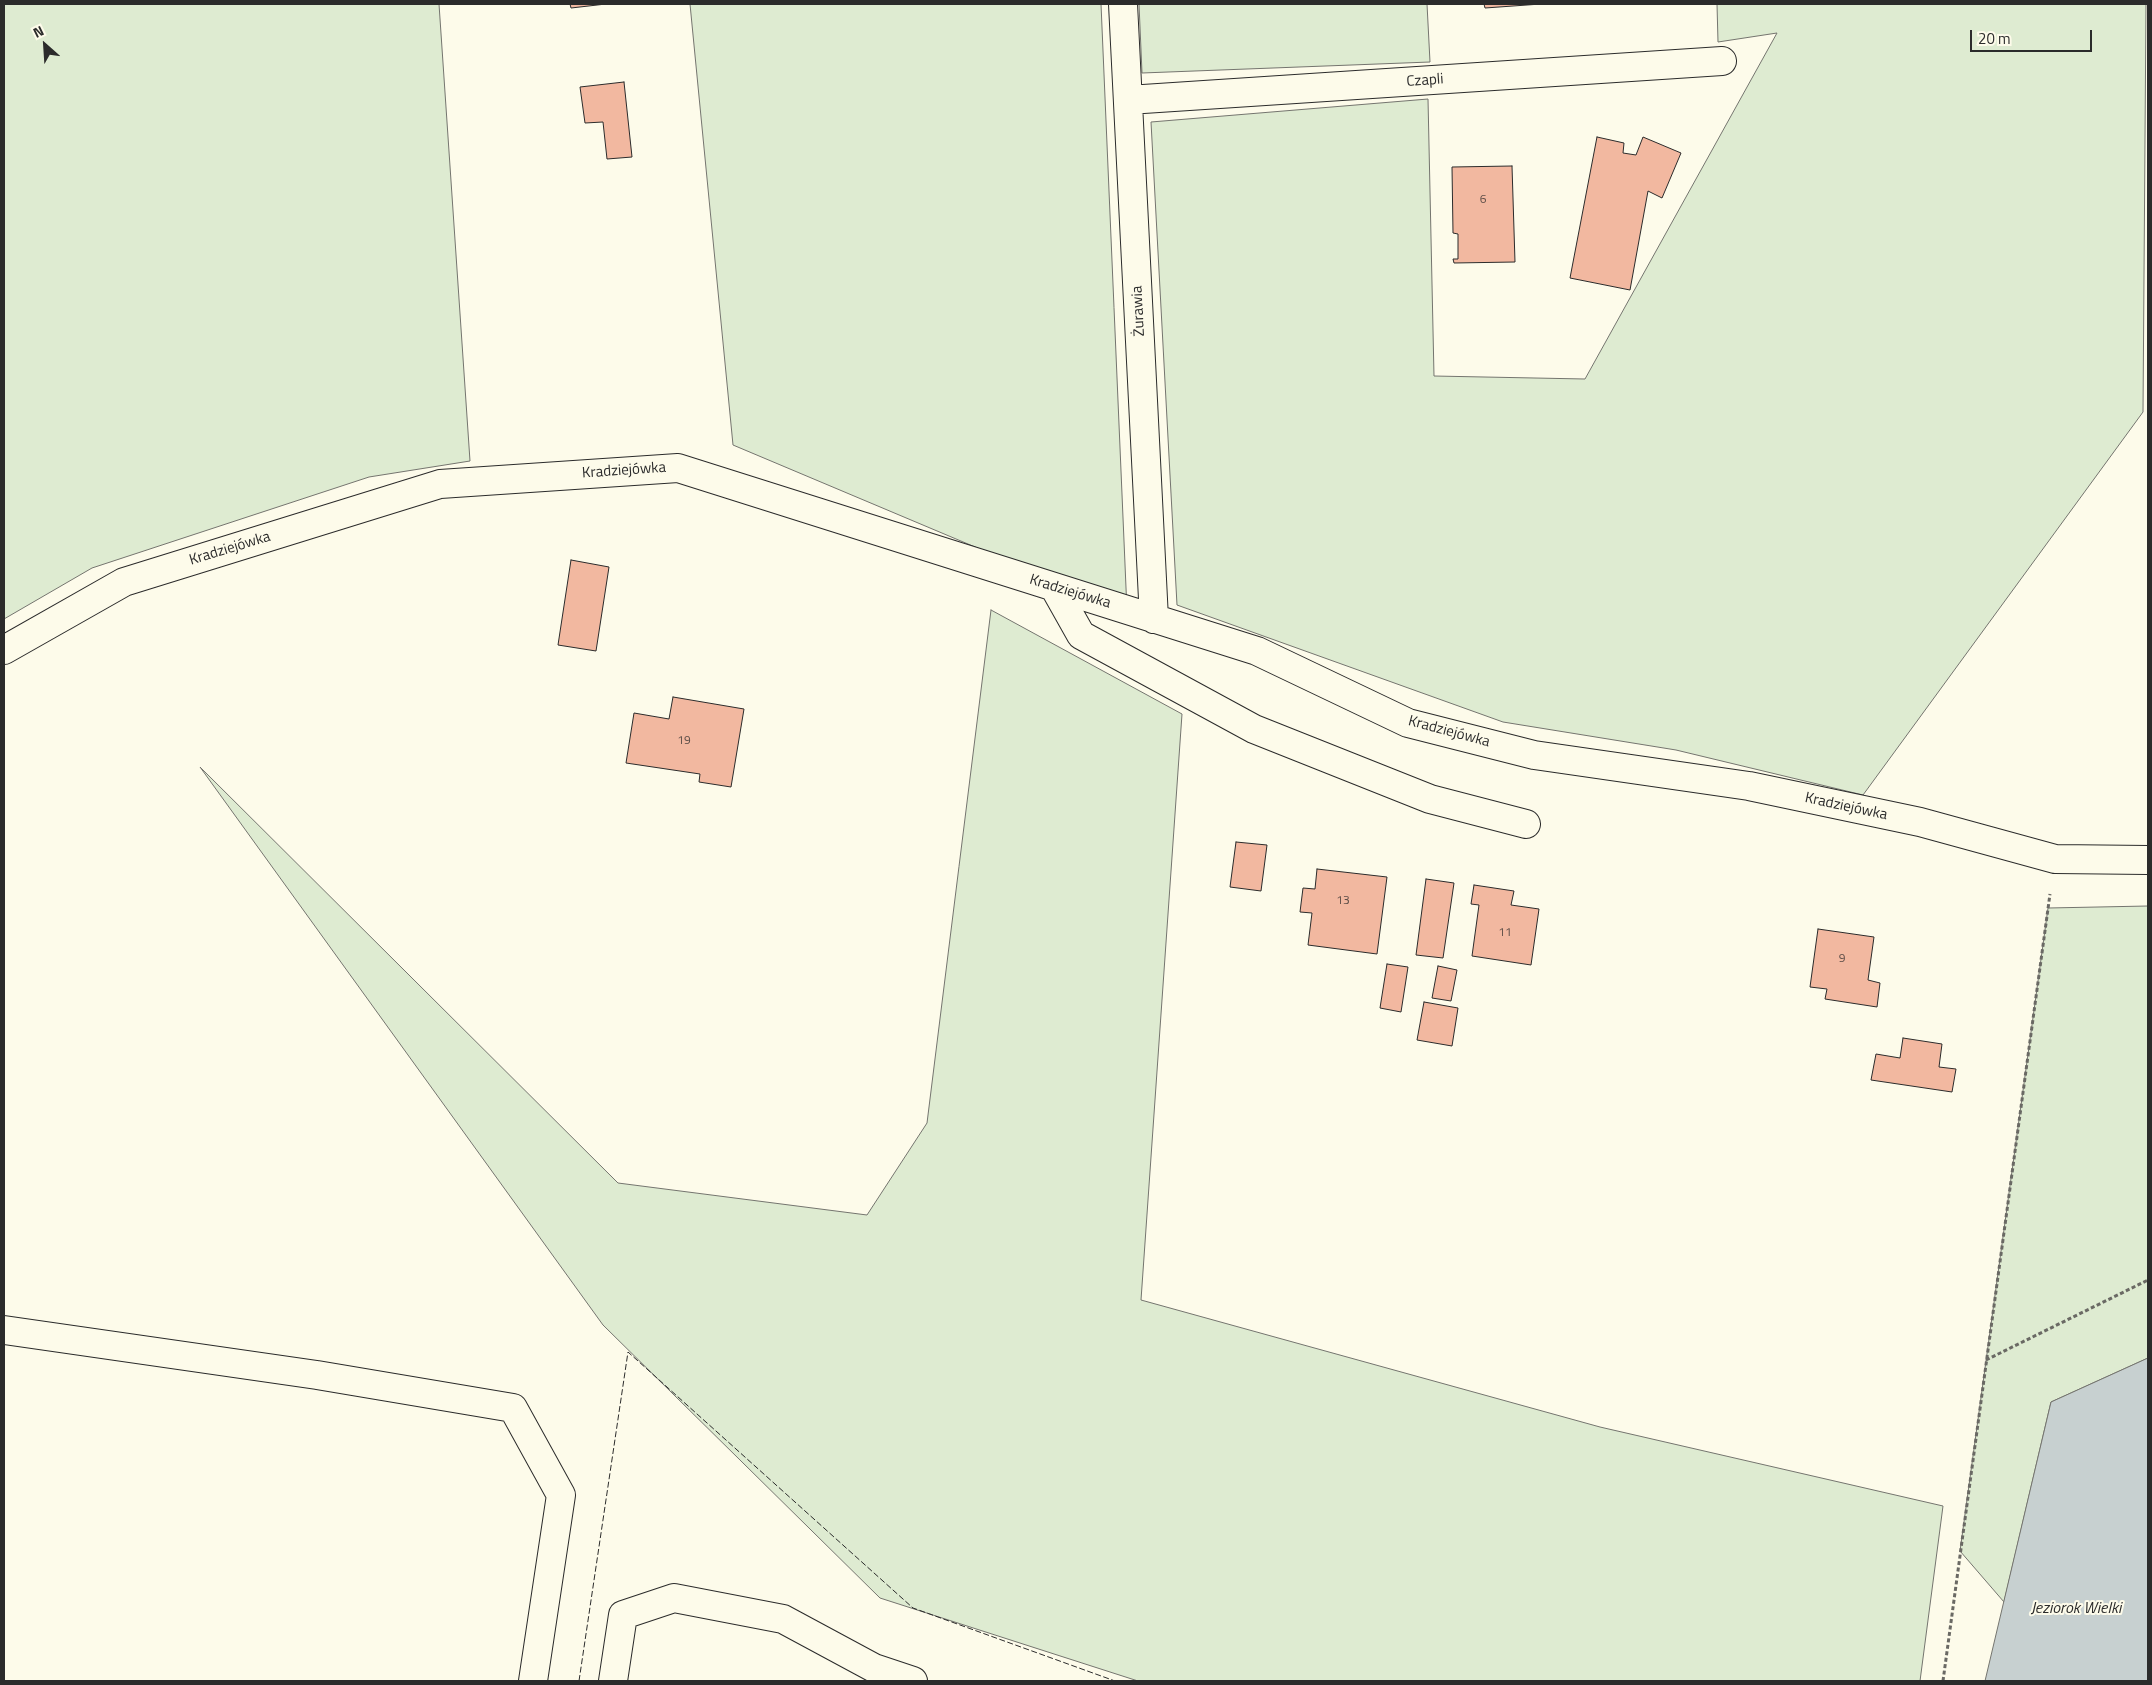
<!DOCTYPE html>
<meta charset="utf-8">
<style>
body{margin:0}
#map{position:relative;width:2152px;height:1685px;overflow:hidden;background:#fdfbea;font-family:"Titillium Web",sans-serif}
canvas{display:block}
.frame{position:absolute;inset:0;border:5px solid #2b2b2b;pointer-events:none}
.north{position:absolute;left:20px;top:20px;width:50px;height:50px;-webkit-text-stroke:4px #fdfbea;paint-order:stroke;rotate:334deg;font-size:14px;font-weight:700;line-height:20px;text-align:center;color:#2b2b2b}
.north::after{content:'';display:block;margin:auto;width:18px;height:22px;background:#2b2b2b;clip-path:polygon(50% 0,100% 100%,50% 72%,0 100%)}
.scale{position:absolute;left:1970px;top:30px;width:122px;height:22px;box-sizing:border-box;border:2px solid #2b2b2b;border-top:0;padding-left:6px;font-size:15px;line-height:18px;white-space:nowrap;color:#2b2b2b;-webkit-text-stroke:4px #fdfbea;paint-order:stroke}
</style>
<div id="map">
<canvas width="2152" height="1685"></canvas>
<div class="frame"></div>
<div class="north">N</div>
<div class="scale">20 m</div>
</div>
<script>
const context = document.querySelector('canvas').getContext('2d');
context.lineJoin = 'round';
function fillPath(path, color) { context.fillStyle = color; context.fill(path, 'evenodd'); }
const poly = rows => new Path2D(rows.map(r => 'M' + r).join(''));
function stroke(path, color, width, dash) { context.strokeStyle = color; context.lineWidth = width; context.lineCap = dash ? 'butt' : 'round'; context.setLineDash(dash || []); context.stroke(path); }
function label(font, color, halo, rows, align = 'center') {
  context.font = font + ' "Titillium Web",sans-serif'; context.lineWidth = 4; context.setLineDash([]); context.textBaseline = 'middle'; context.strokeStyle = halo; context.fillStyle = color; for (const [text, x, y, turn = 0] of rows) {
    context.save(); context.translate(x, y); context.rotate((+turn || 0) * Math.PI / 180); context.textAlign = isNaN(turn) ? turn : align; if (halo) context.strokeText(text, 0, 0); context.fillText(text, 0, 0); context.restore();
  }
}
const green = poly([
 [4,4,439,4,470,461,369,477,92,568,4,619,4,4],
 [690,4,1101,4,1127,611,733,445,690,4],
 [1139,4,1427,4,1430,62,1142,73,1139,4],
 [1717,4,2146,4,2143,412,1863,795,1676,750,1503,722,1177,605,1151,122,1428,99,1434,376,1585,379,1777,33,1718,42,1717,4],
 [991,610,1182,714,1141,1300,1600,1427,1943,1506,1920,1681,1138,1681,880,1598,603,1325,200,767,618,1183,867,1215,927,1123,991,610],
 [2148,906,2148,1358,2051,1402,2004,1602,1960,1551,2048,908,2148,906]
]);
const water = poly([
 [2148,1358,2148,1681,1985,1681,2051,1402,2148,1358]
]);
const building = poly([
 [570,4,606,4,571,8,570,4],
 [1484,4,1541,4,1485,8,1484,4],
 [624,82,632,157,607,159,603,122,585,123,580,87,624,82],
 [1597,137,1624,143,1623,153,1636,155,1643,137,1681,153,1662,198,1648,191,1630,290,1570,278,1597,137],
 [1512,166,1515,262,1454,263,1453,259,1458,259,1458,234,1453,233,1452,167,1512,166],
 [571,560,609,567,596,651,558,645,571,560],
 [673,697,744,709,731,787,699,782,700,774,626,763,634,713,669,719,673,697],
 [1236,842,1267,845,1261,891,1230,887,1236,842],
 [1317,869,1387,877,1377,954,1308,945,1312,913,1300,912,1303,888,1315,889,1317,869],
 [1426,879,1454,883,1443,958,1416,955,1426,879],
 [1474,885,1514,891,1511,905,1539,909,1531,965,1472,956,1479,905,1471,904,1474,885],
 [1818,929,1874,937,1868,980,1880,983,1877,1007,1825,999,1827,989,1810,987,1818,929],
 [1387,964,1408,967,1401,1012,1380,1008,1387,964],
 [1438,966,1457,970,1451,1001,1432,998,1438,966],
 [1424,1002,1458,1008,1452,1046,1417,1040,1424,1002],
 [1903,1038,1942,1044,1939,1067,1956,1069,1952,1092,1871,1080,1876,1054,1900,1058,1903,1038]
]);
const path = poly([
 [1986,1360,2148,1280],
 [1943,1681,2050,894]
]);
const minor = poly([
 [1123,4,1154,619],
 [1128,100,1722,61],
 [1054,587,1081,635,1254,729,1430,799,1526,824],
 [4,650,124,582,440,484,678,468,1257,651,1408,723,1534,755,1749,786,1920,822,2055,859,2148,860],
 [4,1330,317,1375,513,1408,561,1495,533,1681],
 [613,1681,623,1615,674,1598,783,1619,874,1668,913,1681]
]);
const fence = poly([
 [579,1681,628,1352,913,1608,1115,1681]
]);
const numberNames = [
 ["6",1483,200],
 ["19",684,741],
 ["13",1343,901],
 ["11",1505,933],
 ["9",1842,959]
];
const streetNames = [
 ["Czapli",1425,81,-4],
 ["Żurawia",1139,311,-93],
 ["Kradziejówka",624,471,-4],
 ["Kradziejówka",230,549,-17],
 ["Kradziejówka",1070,592,17],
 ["Kradziejówka",1449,732,15],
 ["Kradziejówka",1846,807,12]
];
const waterNames = [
 ["Jeziorok Wielki",2076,1609]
];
fillPath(green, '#deebd1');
stroke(green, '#74746e', 1);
fillPath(water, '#c7d0d0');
stroke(water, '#74746e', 1);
fillPath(building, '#f2b8a0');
stroke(building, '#2b2b2b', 1);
stroke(minor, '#2b2b2b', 30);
stroke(path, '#6a6964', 3, [4, 2.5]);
stroke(minor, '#fdfbea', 28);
stroke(fence, '#2b2b2b', 1, [6, 2.5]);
label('12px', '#5d4e48', null, numberNames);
label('15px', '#2b2b2b', '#fdfbea', streetNames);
label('italic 16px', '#2b2b2b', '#fdfbea', waterNames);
</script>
